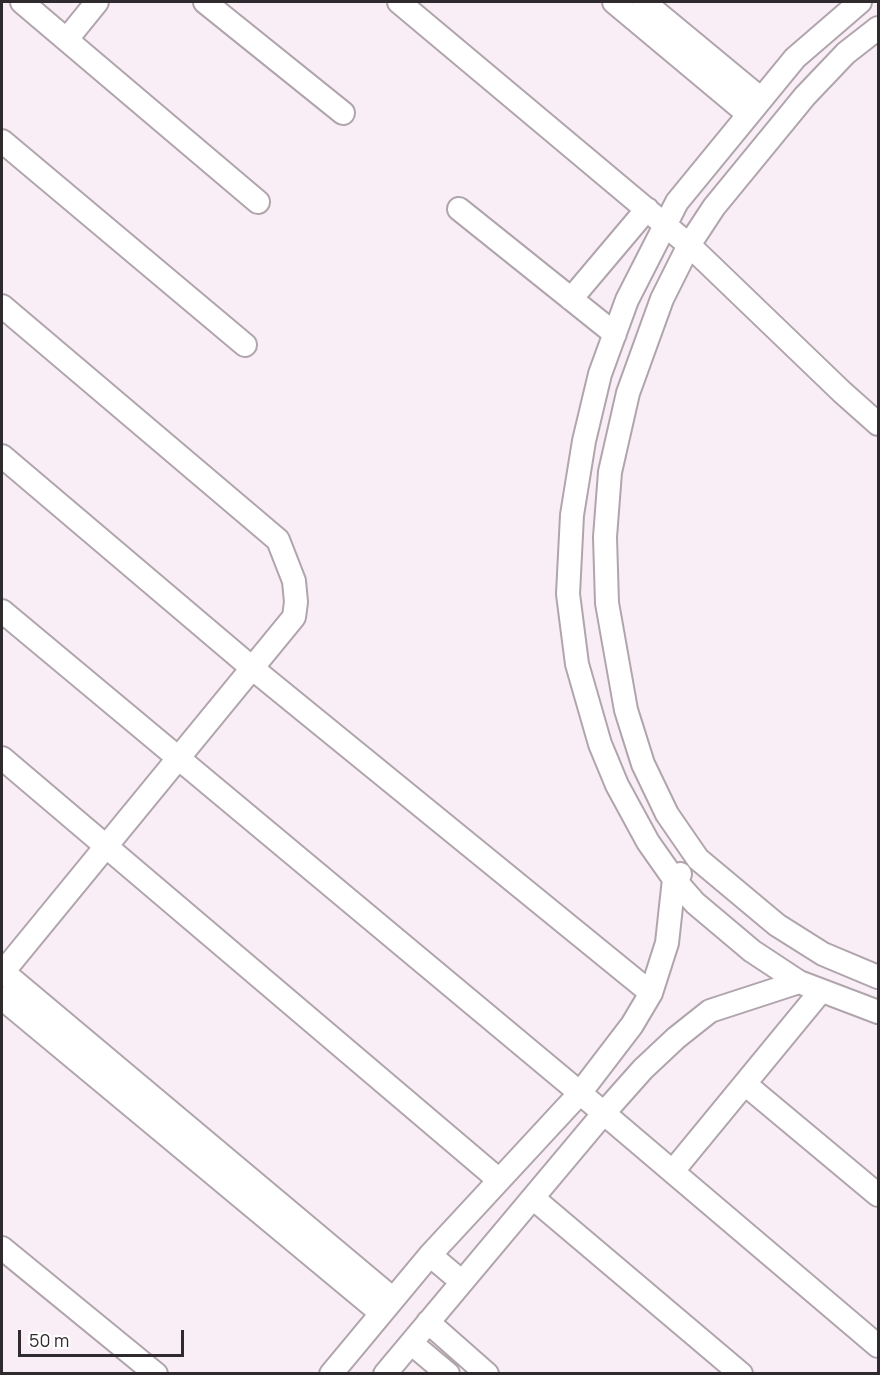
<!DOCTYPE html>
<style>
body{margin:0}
#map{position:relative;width:880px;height:1375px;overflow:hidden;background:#faeef6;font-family:Manrope,sans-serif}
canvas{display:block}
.frame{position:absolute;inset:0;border:3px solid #2f2a2d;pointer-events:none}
.scale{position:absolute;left:18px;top:1330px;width:166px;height:27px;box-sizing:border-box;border:3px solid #2f2a2d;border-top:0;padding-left:8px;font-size:18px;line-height:21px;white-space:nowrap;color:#2f2a2d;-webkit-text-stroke:4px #fff;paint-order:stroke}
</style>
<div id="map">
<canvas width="880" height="1375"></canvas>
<div class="frame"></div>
<div class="scale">50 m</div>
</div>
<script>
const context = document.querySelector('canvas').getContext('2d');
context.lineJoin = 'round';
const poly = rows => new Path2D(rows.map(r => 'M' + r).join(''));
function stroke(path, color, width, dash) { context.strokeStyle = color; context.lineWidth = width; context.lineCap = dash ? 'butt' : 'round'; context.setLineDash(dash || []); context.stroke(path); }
const minor = poly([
 [22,2,258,202],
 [205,2,343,113],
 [399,2,689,245,842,392,878,424],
 [614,2,748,114],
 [644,2,760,98],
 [860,2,795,58,677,202,627,300,600,374,584,441,572,515,568,594,577,664,600,744,617,785,648,842,674,879,695,903,752,951,799,982,878,1012],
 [878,28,846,53,805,96,714,207,689,245,662,299,628,393,610,472,605,537,607,603,626,710,643,764,667,814,698,859,777,925,823,954,878,977],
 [67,39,97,2],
 [2,141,245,345],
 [459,209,615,334],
 [571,299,647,209],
 [2,306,278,540,294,581,296,602,294,617,3,972],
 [2,456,252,668,651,993],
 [2,611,580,1093,878,1346],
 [2,758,499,1180],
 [2,971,393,1299],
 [2,998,381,1313],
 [745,1084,878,1195],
 [673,1171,821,991],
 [533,1198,741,1374],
 [2,1248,156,1374],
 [430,1255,462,1282],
 [428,1322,487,1374],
 [411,1343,448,1374],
 [331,1374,430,1255,580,1093,632,1025,651,993,667,943,674,879,680,874],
 [385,1374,603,1114,643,1069,676,1038,710,1011,799,982]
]);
stroke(minor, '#b0a5ac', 26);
stroke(minor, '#fff', 22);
</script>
